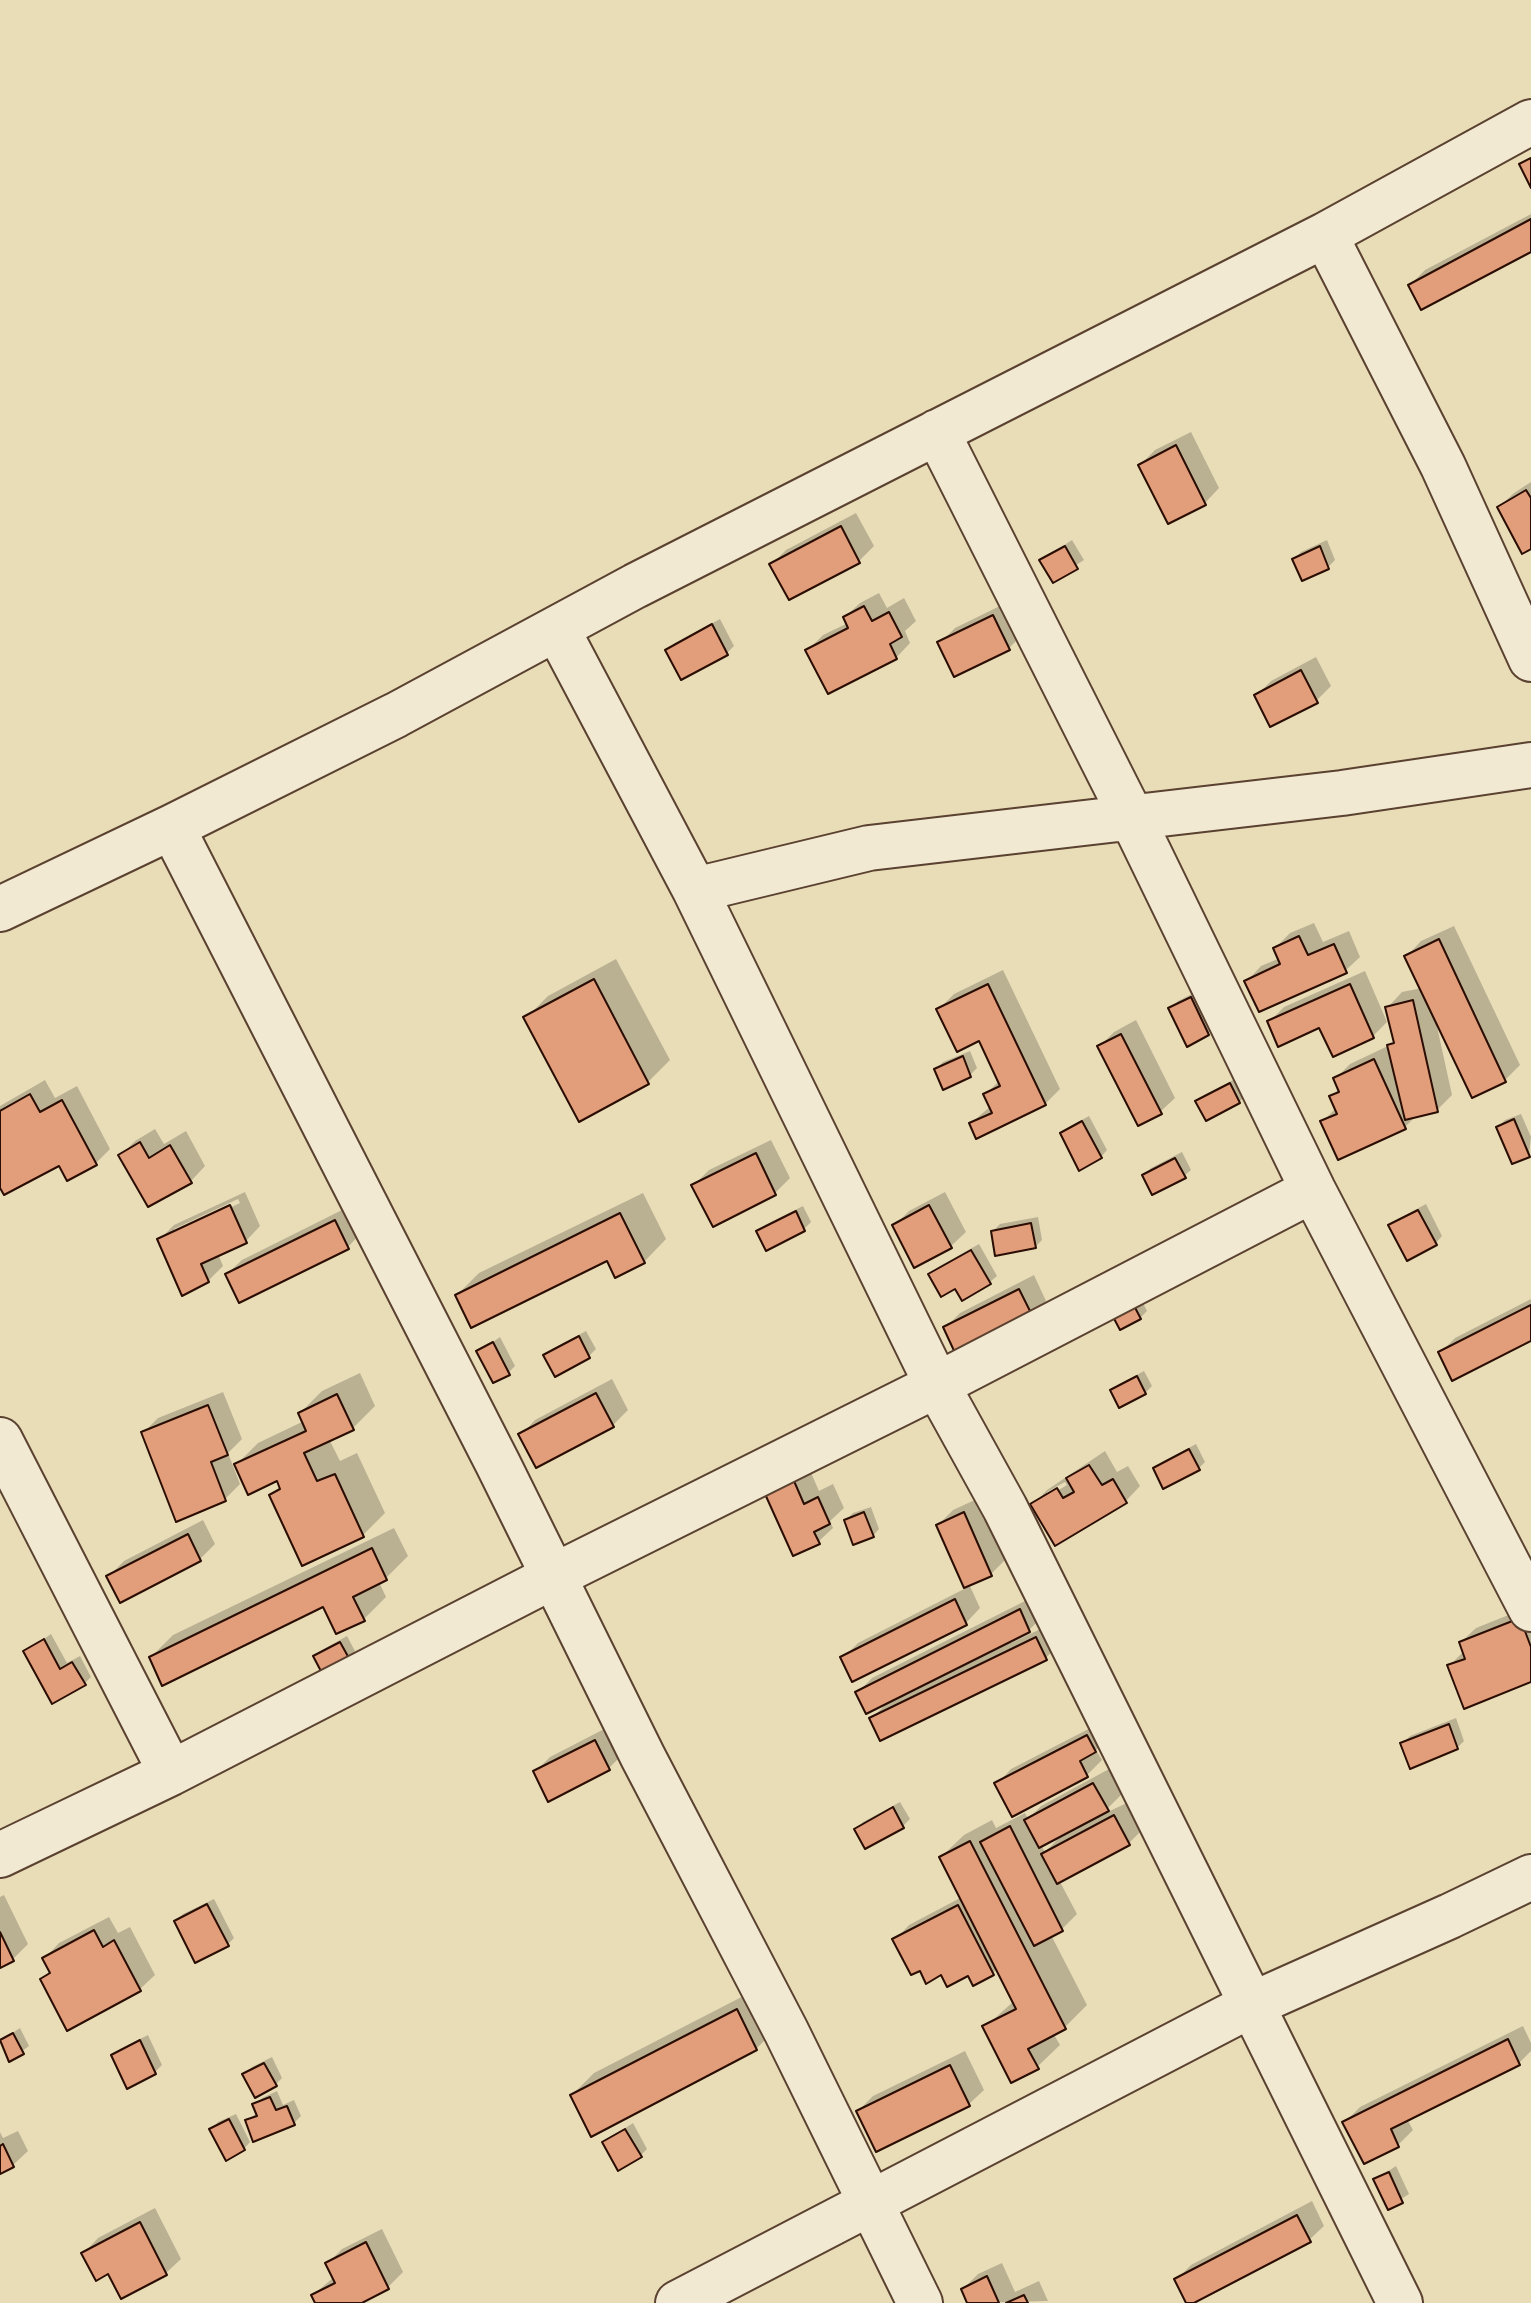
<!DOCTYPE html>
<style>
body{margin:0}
canvas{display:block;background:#e9ddb8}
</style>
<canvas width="1531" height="2303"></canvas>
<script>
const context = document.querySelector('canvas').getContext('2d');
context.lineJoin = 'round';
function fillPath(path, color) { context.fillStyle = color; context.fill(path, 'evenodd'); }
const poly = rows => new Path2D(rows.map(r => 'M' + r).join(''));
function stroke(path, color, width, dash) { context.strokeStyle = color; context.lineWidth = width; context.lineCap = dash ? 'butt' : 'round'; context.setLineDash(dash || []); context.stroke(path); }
const shadow = poly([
 [1531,214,1531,250,1410,285,1425,270],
 [1191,432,1219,488,1205,503,1140,465,1155,450],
 [1531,482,1531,547,1499,507,1514,493],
 [856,513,874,546,859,561,772,564,786,550],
 [1072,540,1084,560,1053,580,1041,560],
 [1327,540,1335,560,1328,567,1303,578,1294,559,1301,552],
 [879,593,887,608,904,598,916,621,905,631,910,643,896,658,808,650,823,635,848,623,845,617,860,603],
 [1008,602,1024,633,1009,648,940,643,955,628],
 [720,619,734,646,727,653,682,677,668,650,675,643],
 [1316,657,1331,686,1316,701,1256,696,1271,681],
 [1314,923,1323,942,1349,931,1360,957,1345,971,1247,981,1261,966,1280,958,1275,948,1290,933],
 [1454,926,1520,1065,1505,1080,1473,1096,1436,1022,1452,1095,1437,1110,1417,1115,1405,1127,1322,1122,1336,1108,1331,1097,1340,1088,1336,1078,1350,1064,1390,1045,1395,1040,1388,1007,1402,992,1422,988,1407,956,1421,941],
 [616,959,670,1060,648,1082,580,1119,526,1018,548,996],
 [1003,970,1060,1089,1045,1104,971,1123,991,1106,985,1095,1000,1080,979,1038,939,1009,954,994],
 [1365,971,1387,1022,1372,1037,1320,1025,1269,1022,1284,1007],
 [1198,991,1215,1027,1208,1033,1171,1008,1178,1001],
 [1136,1020,1175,1098,1160,1112,1100,1046,1114,1032],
 [970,1051,977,1068,970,1075,936,1069,943,1062],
 [1237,1078,1246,1095,1239,1102,1198,1102,1204,1095],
 [45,1080,55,1098,77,1086,110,1149,96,1163,60,1163,0,1184,0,1106],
 [1521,1114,1531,1137,1529,1155,1498,1127,1505,1120],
 [1089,1116,1107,1150,1101,1157,1062,1134,1069,1127],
 [155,1129,164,1144,186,1131,205,1166,191,1181,120,1156,135,1141],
 [771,1140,790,1178,775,1193,713,1224,694,1185,709,1170],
 [1182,1152,1191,1170,1184,1176,1144,1175,1151,1168],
 [245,1192,260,1226,246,1241,218,1254,223,1266,208,1281,159,1240,174,1225],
 [238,1199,240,1203,174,1234,174,1229],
 [945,1192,966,1232,951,1246,894,1226,909,1211],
 [643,1193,666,1239,644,1262,608,1258,457,1295,479,1273],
 [1426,1204,1442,1236,1436,1243,1391,1226,1398,1219],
 [350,1206,362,1232,348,1247,227,1274,242,1260],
 [803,1206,811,1222,804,1229,766,1248,758,1232,765,1225],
 [1038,1217,1042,1240,1035,1247,993,1231,1000,1224],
 [979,1244,997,1276,990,1282,956,1286,931,1274,938,1267],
 [1034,1275,1046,1301,1032,1315,945,1328,960,1313],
 [1139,1295,1147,1311,1140,1318,1121,1328],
 [1531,1299,1531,1339,1440,1353,1455,1338],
 [586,1331,596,1349,589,1356,546,1356,552,1349],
 [500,1337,515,1366,508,1373,479,1352],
 [1144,1371,1152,1386,1145,1393,1112,1391,1119,1384],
 [360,1373,375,1406,353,1428,329,1439,340,1461,357,1453,385,1513,363,1535,272,1495,281,1486,278,1478,236,1465,258,1443,304,1421,300,1413,322,1391],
 [612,1379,628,1410,613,1425,521,1435,535,1420],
 [223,1392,242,1439,228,1453,240,1484,225,1499,143,1433,158,1418],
 [1196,1444,1205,1462,1198,1469,1155,1468,1162,1462],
 [1105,1451,1117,1472,1128,1466,1140,1486,1126,1501,1033,1505,1047,1490],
 [1065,1482,1067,1485,1047,1497,1047,1492],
 [809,1468,819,1491,833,1484,844,1508,830,1521,833,1528,818,1542,767,1495],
 [979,1498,1006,1559,991,1574,969,1584,980,1608,966,1623,843,1658,858,1643,966,1588,938,1525,953,1510],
 [871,1507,879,1529,873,1536,846,1520,853,1513],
 [203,1520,215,1544,200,1559,121,1600,109,1576,124,1561],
 [394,1528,408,1556,386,1578,379,1582,386,1597,364,1619,324,1605,151,1657,173,1635],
 [1035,1596,1044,1615,1029,1630,1009,1640,1011,1643,1051,1624,1060,1643,1046,1658,872,1718,888,1702,858,1692,872,1678],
 [1531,1606,1531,1680,1449,1666,1464,1651,1461,1642,1476,1628],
 [51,1634,67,1663,80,1656,91,1677,84,1684,26,1651],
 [347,1636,355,1651,349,1658,315,1656,322,1650],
 [1456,1718,1464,1741,1457,1748,1403,1743,1410,1736],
 [1102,1722,1110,1736,1096,1750,1102,1760,1087,1775,1013,1814,997,1784,1011,1769],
 [610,1726,623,1754,609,1768,535,1772,550,1757],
 [1109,1769,1122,1794,1101,1815,1129,1802,1143,1829,1128,1844,1059,1880,1077,1914,1062,1929,1051,1935,1087,2005,1065,2027,1053,2033,1060,2045,1037,2067,985,2027,1014,2001,998,1968,993,1973,942,1973,920,1968,895,1940,909,1925,962,1897,941,1857,964,1835,992,1820,996,1828,1025,1813,1028,1819,1041,1806],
 [1063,1834,1045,1852,1041,1845],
 [900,1802,910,1819,903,1826,866,1846,856,1829,863,1822],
 [4,1895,28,1944,13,1959,0,1966,0,1897],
 [214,1899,234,1938,227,1945,176,1921,183,1914],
 [109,1917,118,1933,130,1927,155,1975,140,1989,42,1979,51,1970,45,1958,59,1943],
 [759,1988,778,2027,756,2049,572,2095,594,2073],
 [1523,2026,1531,2043,1531,2051,1519,2063,1407,2119,1413,2130,1398,2145,1345,2122,1360,2107],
 [20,2028,29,2046,10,2060,0,2041],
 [148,2035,162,2065,155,2072,128,2086,113,2056,120,2049],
 [965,2051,984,2090,969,2104,858,2111,873,2096],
 [272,2057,282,2078,275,2085,245,2074,252,2067],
 [277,2091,283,2105,294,2100,301,2116,294,2123,247,2121,258,2112,255,2105,262,2098],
 [236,2114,250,2142,244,2149,212,2129,218,2122],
 [633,2123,647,2149,640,2156,604,2142],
 [18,2131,28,2151,13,2165,0,2172,0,2132,3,2138],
 [1396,2166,1409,2194,1389,2207,1376,2179],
 [1312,2201,1324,2226,1309,2240,1188,2303,1176,2280,1191,2265],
 [155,2208,181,2259,166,2273,109,2272,84,2253,98,2238],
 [382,2229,403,2272,388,2287,357,2303,318,2303,313,2295,334,2277,327,2264,342,2249],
 [1002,2263,1015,2292,1039,2281,1048,2301,970,2303,963,2289,978,2274]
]);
const building = poly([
 [1531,158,1531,188,1519,164,1531,158],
 [1531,219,1531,252,1421,310,1408,285,1531,219],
 [1176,445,1206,505,1168,524,1138,465,1176,445],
 [1526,490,1531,498,1531,549,1522,554,1497,507,1526,490],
 [841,526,860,563,789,600,769,564,841,526],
 [1065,546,1078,569,1053,583,1039,560,1065,546],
 [1320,546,1329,569,1302,581,1292,559,1320,546],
 [864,606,872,621,889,612,902,637,890,644,897,659,828,694,805,650,848,628,843,617,864,606],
 [993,615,1010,650,954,677,937,642,993,615],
 [712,624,728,655,681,680,665,650,712,624],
 [1301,670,1318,703,1270,727,1254,695,1301,670],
 [1299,936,1308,955,1334,944,1347,973,1259,1012,1244,981,1280,964,1273,948,1299,936],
 [1439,939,1506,1082,1472,1098,1404,956,1439,939],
 [594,979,649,1084,579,1122,523,1017,594,979],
 [988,984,1046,1105,976,1139,969,1123,992,1113,983,1094,1000,1086,979,1041,957,1052,936,1009,988,984],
 [1350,984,1374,1038,1333,1057,1319,1028,1278,1047,1267,1021,1350,984],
 [1191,997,1209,1035,1187,1047,1168,1008,1191,997],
 [1413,1000,1438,1112,1405,1120,1387,1045,1394,1043,1385,1007,1413,1000],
 [1121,1034,1162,1114,1138,1126,1097,1046,1121,1034],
 [963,1056,971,1077,943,1090,934,1069,963,1056],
 [1374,1059,1406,1129,1338,1160,1320,1121,1337,1114,1329,1096,1339,1092,1333,1078,1374,1059],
 [1230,1083,1240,1103,1206,1121,1195,1101,1230,1083],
 [30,1094,40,1112,62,1100,97,1165,67,1181,59,1166,4,1195,0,1188,0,1111,30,1094],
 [1514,1119,1530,1157,1512,1164,1496,1127,1514,1119],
 [1082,1121,1102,1158,1079,1171,1060,1133,1082,1121],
 [140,1142,149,1158,170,1145,192,1183,148,1207,118,1155,140,1142],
 [756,1153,776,1195,713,1227,691,1185,756,1153],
 [1175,1158,1186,1178,1152,1195,1142,1175,1175,1158],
 [230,1205,247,1243,201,1264,209,1282,182,1296,157,1239,230,1205],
 [929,1205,952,1248,914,1268,892,1225,929,1205],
 [1418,1210,1437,1245,1407,1261,1388,1225,1418,1210],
 [796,1211,805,1231,766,1251,756,1231,796,1211],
 [620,1213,645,1263,615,1278,607,1261,471,1328,455,1295,620,1213],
 [335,1220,349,1249,239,1303,225,1274,335,1220],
 [1031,1223,1036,1248,995,1256,991,1231,1031,1223],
 [971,1250,991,1284,962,1301,955,1289,941,1297,928,1274,971,1250],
 [1019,1289,1033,1317,956,1355,943,1327,1019,1289],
 [1131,1300,1141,1319,1120,1330,1110,1311,1131,1300],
 [1531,1305,1531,1341,1452,1381,1438,1352,1531,1305],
 [579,1336,590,1358,555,1377,543,1355,579,1336],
 [493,1342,510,1375,493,1383,476,1351,493,1342],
 [1137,1376,1146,1394,1119,1408,1110,1390,1137,1376],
 [596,1393,614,1427,536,1468,518,1434,596,1393],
 [337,1394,354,1430,304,1453,317,1481,335,1474,364,1537,302,1566,269,1495,280,1489,277,1481,248,1495,234,1464,306,1431,298,1413,337,1394],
 [208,1405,228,1455,211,1462,226,1501,176,1522,141,1432,208,1405],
 [1189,1449,1200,1470,1163,1489,1153,1468,1189,1449],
 [1089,1465,1102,1485,1113,1479,1127,1503,1055,1546,1030,1504,1057,1488,1063,1498,1074,1492,1066,1478,1089,1465],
 [794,1481,804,1504,818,1497,830,1524,814,1532,820,1544,793,1556,765,1494,794,1481],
 [864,1512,874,1537,853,1545,844,1520,864,1512],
 [964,1512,992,1576,964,1588,936,1525,964,1512],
 [188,1534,201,1561,120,1603,106,1576,188,1534],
 [372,1548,387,1580,353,1597,365,1621,336,1634,323,1607,162,1686,149,1657,372,1548],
 [955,1599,967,1625,852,1682,840,1657,955,1599],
 [1020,1609,1030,1632,866,1714,855,1692,1020,1609],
 [1520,1618,1531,1647,1531,1682,1464,1709,1447,1665,1465,1659,1459,1642,1520,1618],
 [1036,1637,1047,1660,880,1741,869,1718,1036,1637],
 [44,1639,60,1669,72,1662,86,1685,52,1704,23,1651,44,1639],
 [340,1642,350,1660,323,1675,313,1656,340,1642],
 [1449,1724,1458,1749,1410,1769,1400,1743,1449,1724],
 [1087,1735,1096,1752,1080,1761,1088,1777,1012,1817,994,1783,1087,1735],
 [595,1740,610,1770,548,1802,533,1771,595,1740],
 [1093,1783,1109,1811,1039,1848,1024,1820,1093,1783],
 [893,1807,904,1828,865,1849,854,1829,893,1807],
 [1114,1815,1130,1845,1057,1884,1041,1854,1114,1815],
 [1010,1826,1063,1931,1034,1946,980,1842,1010,1826],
 [970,1841,1066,2029,1028,2049,1039,2069,1011,2083,982,2026,1016,2009,939,1857,970,1841],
 [207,1904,229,1946,195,1963,174,1921,207,1904],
 [958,1905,994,1975,973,1986,968,1976,947,1987,941,1975,926,1984,920,1971,911,1975,892,1939,958,1905],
 [94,1930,103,1947,114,1940,141,1991,67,2031,40,1979,50,1973,42,1958,94,1930],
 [0,1932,14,1961,0,1968,0,1932],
 [737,2009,757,2050,591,2137,570,2095,737,2009],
 [13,2033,24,2054,9,2062,0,2040,13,2033],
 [1508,2039,1520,2065,1391,2129,1399,2147,1364,2164,1342,2122,1508,2039],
 [140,2040,156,2074,127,2089,111,2055,140,2040],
 [264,2063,277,2086,255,2098,242,2074,264,2063],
 [950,2065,970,2106,876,2152,856,2111,950,2065],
 [270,2097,276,2110,287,2106,295,2125,253,2142,245,2120,257,2116,252,2104,270,2097],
 [229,2119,245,2150,226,2161,209,2129,229,2119],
 [625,2129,642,2157,618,2171,602,2142,625,2129],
 [3,2144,14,2167,0,2174,0,2146,3,2144],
 [1389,2172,1403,2203,1388,2210,1373,2179,1389,2172],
 [1297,2215,1311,2242,1194,2303,1186,2303,1174,2279,1297,2215],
 [140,2222,167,2275,121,2299,108,2274,96,2281,81,2253,140,2222],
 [366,2242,389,2289,362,2303,315,2303,311,2295,335,2283,325,2263,366,2242],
 [987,2276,999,2303,967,2303,961,2289,987,2276],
 [1024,2295,1028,2303,1006,2303,1024,2295]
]);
const street = poly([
 [1325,235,1443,466,1531,659],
 [937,432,1132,818,1313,1190,1531,1609],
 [557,629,695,890,937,1385,1005,1508,1400,2303],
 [172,827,498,1464,643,1757,786,2031,920,2303],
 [695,890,869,848,1342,793,1531,765],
 [0,909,172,827,396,715,635,586,1325,235,1531,122],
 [0,1440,171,1773],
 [0,1855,171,1773,554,1576,937,1385,1313,1190],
 [678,2303,1251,2005,1450,1916,1531,1877]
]);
fillPath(shadow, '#0003');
fillPath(building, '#e29d7b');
stroke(building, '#2a0d03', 2);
stroke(street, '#5a4130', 48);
stroke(street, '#f1e9d1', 44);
</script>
